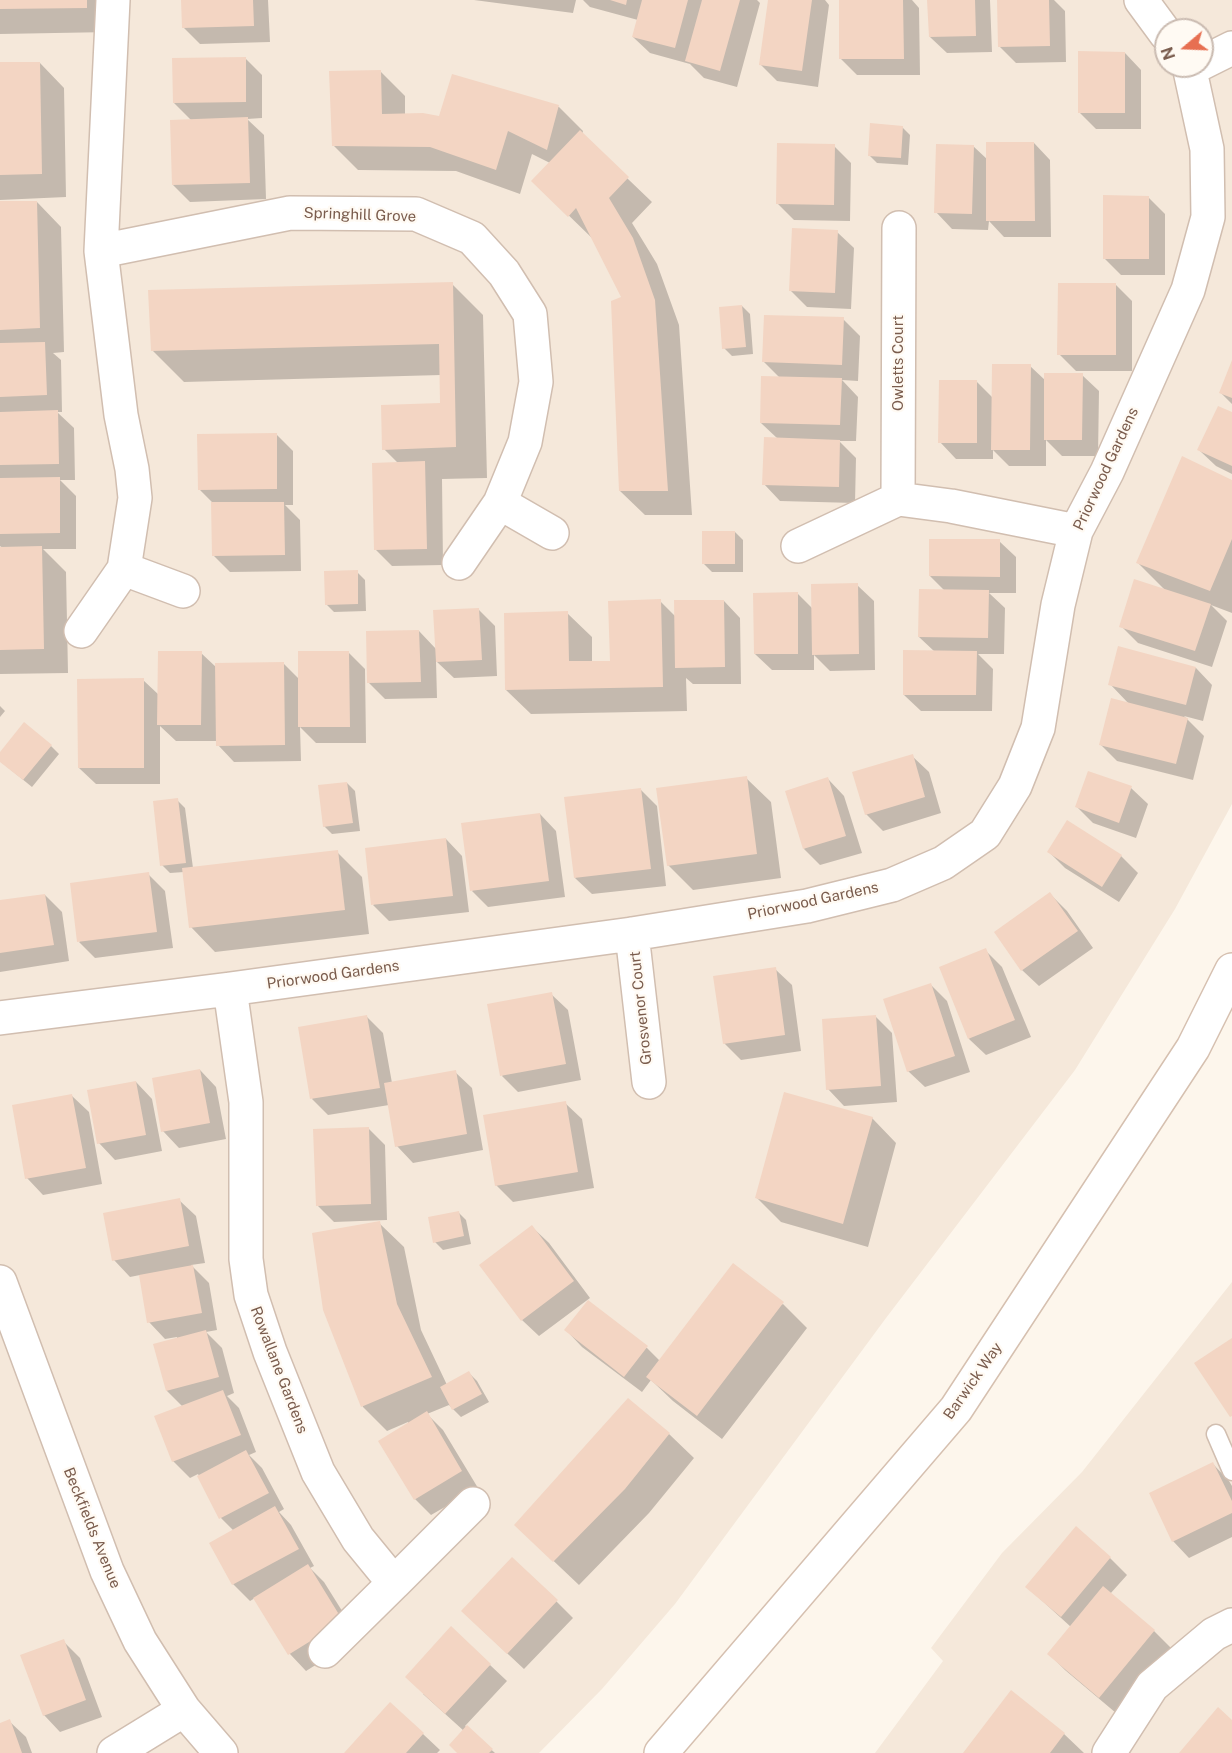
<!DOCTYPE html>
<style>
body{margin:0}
#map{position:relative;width:1232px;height:1753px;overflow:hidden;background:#fdf6ec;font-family:"Public Sans",sans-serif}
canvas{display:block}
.north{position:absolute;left:1154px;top:18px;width:60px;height:60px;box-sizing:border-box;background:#fffaf3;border:2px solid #cabbb1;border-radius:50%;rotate:251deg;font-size:16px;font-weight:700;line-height:24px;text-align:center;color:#7a5c4d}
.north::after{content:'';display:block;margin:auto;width:21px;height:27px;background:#e76f51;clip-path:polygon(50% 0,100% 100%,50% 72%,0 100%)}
</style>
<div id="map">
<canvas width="1232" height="1753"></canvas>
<div class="north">N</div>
</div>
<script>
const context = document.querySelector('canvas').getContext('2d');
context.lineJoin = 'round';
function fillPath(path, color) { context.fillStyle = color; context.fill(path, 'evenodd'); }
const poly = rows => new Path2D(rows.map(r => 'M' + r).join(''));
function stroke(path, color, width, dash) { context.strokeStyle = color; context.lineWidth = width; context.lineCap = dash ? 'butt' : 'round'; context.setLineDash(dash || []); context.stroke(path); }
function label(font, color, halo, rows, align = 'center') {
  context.font = font + ' "Public Sans",sans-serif'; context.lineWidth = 4.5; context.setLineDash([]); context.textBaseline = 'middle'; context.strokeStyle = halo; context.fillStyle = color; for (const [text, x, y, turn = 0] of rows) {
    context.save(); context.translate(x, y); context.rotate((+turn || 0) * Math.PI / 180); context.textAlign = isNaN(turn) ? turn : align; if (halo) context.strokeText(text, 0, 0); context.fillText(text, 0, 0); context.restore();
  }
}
const residential = poly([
 [0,0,1232,0,1232,804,1175,909,1075,1070,886,1318,675,1604,602,1689,539,1753,0,1753],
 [1166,30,1202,30,1202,66,1166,66],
 [1232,1282,1232,1753,875,1753,943,1661,931,1648,1002,1553,1082,1472]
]);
const shadow = poly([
 [0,0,110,0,111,32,0,34],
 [183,0,268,0,270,42,200,44,183,27],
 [474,0,576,0,573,13],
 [583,0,757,0,760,3,737,87,704,78,690,64,650,53,633,37,638,20,590,7],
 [769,0,825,0,829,5,818,87,777,81,760,64],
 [840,0,912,0,919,8,920,75,857,75,841,59],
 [929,0,990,0,992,52,947,53,930,37],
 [999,0,1054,0,1065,11,1066,62,1016,63,999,46],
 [1125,53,1141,70,1141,129,1096,129,1079,112],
 [245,58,262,75,262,118,247,119,264,135,266,199,190,202,173,185,192,121,174,103],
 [40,63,64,88,66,197,0,200,0,64],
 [380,71,405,96,405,115,440,117,453,76,559,107,583,131,582,135,652,202,632,223,657,264,679,325,692,515,645,515,620,491,623,298,594,240,558,205,550,163,532,154,520,194,456,171,358,170,333,145],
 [902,127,910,135,908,165,877,163,869,155],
 [1034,143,1050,160,1051,237,1004,237,989,221,988,230,952,229,936,212,973,146,988,160],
 [834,146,851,163,850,221,794,220,777,203],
 [1148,197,1165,214,1165,275,1121,275,1104,258],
 [37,202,61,227,64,352,53,353,61,360,62,412,57,412,74,428,75,480,60,480,76,496,76,549,43,549,66,572,68,673,0,674,0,548,3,548,0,546,0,203],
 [837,232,854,248,851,309,807,307,791,291],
 [452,284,483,315,487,478,442,479,443,565,392,566,376,550,398,463,384,449,442,404,441,375,184,382,152,350],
 [1115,284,1132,301,1132,371,1076,371,1059,354],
 [742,306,750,314,753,354,732,356,724,348],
 [843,319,860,336,858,381,842,380,858,397,856,441,839,441,856,458,855,503,780,501,764,484,778,439,761,423,780,378,764,362],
 [1232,364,1232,404,1221,393],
 [1030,366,1046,381,1082,375,1099,391,1098,456,1062,456,1046,440,1046,466,1009,466,993,450,993,459,956,459,940,442,977,382,993,398],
 [1232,414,1232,474,1216,466,1199,450],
 [276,434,293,451,293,505,285,505,300,520,301,571,230,572,213,555,213,503,200,490],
 [1232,481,1232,613,1211,605,1227,621,1212,667,1138,643,1121,626,1165,590,1138,563],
 [735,532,743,540,743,572,712,572,704,564],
 [999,541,1016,557,1016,593,989,593,1005,608,1004,654,978,654,993,669,992,711,921,711,904,695,935,652,919,637,945,591,930,576],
 [357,572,365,580,366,611,334,612,326,604],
 [857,585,874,601,875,670,830,671,814,655,814,670,772,670,755,654,797,593,813,609],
 [660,601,675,616,724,601,740,618,741,684,693,684,686,678,687,711,531,714,506,690,567,613,592,637,592,663,611,663],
 [478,609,495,626,497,676,454,678,436,661,437,698,385,699,368,682,419,631,436,649],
 [348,652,365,669,366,743,316,743,300,727,301,761,234,762,218,745,218,741,176,741,160,726,160,784,96,784,79,768,143,680,159,695,201,653,217,668,283,663,300,680],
 [1196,668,1212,685,1203,721,1184,716,1204,736,1193,780,1117,761,1100,744,1130,705,1110,684],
 [0,706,5,711,0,717],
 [51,746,59,754,32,787,0,761,0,755],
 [912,756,929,772,941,813,883,831,866,814],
 [746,778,771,802,781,878,693,890,668,865],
 [828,779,844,796,862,853,820,865,804,849],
 [347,783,355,791,360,831,332,834,324,826],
 [1131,788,1148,804,1136,838,1093,823,1077,807],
 [640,789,657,806,666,886,592,894,575,878],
 [177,800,185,808,193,868,337,852,362,877,369,934,215,952,191,927,184,872,170,873,162,865],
 [540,814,556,831,565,897,488,907,472,891],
 [446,839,462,856,469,912,389,921,373,905],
 [1049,852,1121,856,1138,873,1119,902,1065,868],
 [148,874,165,891,173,948,95,958,79,942],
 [1050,894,1067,911,1093,948,1039,986,1022,970],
 [45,895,62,912,69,961,0,972,0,902],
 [985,950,1002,967,1031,1037,986,1055,969,1039],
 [775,969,792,985,801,1051,741,1060,724,1043],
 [931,985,947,1001,970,1072,925,1087,908,1071],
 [551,994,568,1010,581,1080,518,1092,502,1076],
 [367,1017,383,1033,392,1083,455,1072,472,1088,483,1150,413,1163,397,1146,389,1105,328,1115,312,1099],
 [876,1017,892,1033,897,1102,844,1106,828,1089],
 [200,1070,216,1087,226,1139,179,1148,163,1131],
 [136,1082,152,1099,162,1151,115,1160,99,1143],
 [72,1096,89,1112,102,1184,43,1195,27,1178],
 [565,1103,582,1119,594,1188,513,1202,496,1185],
 [872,1118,896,1143,868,1247,781,1222,757,1198],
 [368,1128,385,1145,387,1220,334,1222,318,1206],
 [179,1200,196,1216,205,1263,191,1265,209,1283,217,1330,206,1332,222,1348,234,1393,227,1396,239,1408,256,1452,249,1455,262,1468,284,1509,279,1512,291,1525,314,1566,310,1568,324,1582,359,1638,306,1671,290,1654,255,1598,250,1601,233,1584,234,1531,221,1518,198,1474,190,1478,173,1461,183,1407,167,1391,155,1345,177,1339,177,1337,165,1339,149,1322,140,1275,130,1277,114,1260],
 [458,1212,466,1220,471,1244,443,1250,435,1242],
 [379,1223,404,1247,421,1330,447,1385,469,1373,477,1381,489,1402,461,1417,449,1405,427,1414,443,1430,478,1488,431,1515,415,1499,408,1422,387,1431,363,1407,324,1309],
 [532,1227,549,1243,590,1298,539,1336,522,1320],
 [783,1304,807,1328,722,1439,673,1401,651,1380,642,1392,582,1347,566,1330,647,1348,660,1361],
 [628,1400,669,1434,694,1458,649,1513,579,1585,541,1549],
 [1213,1464,1229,1481,1232,1486,1232,1537,1189,1558,1173,1541],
 [1076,1529,1110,1558,1127,1575,1110,1594,1154,1631,1171,1648,1116,1713,1065,1670,1049,1654,1071,1627,1027,1587],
 [556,1601,573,1618,524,1669,479,1627],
 [63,1641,80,1658,102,1717,60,1732,44,1715],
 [490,1665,507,1681,465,1726,495,1753,459,1753,464,1731,423,1694],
 [1011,1692,1064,1734,1084,1753,964,1753],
 [391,1704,440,1750,437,1753,346,1753],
 [9,1721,26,1737,32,1753,0,1753,0,1724]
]);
const building = poly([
 [0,0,87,0,87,8,0,9],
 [181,0,253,0,254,26,182,28],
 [610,0,627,0,626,5],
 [642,0,688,0,675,48,632,37],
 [702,0,740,0,720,71,685,61],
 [768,0,812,0,802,71,759,65],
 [839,0,903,0,904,59,839,59],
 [927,0,975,0,976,36,929,37],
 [997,0,1049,0,1050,46,998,47],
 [1078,51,1125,52,1125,113,1078,113],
 [246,57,246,102,173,103,172,58],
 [0,62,40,62,42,174,0,175],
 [381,70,382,114,423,113,439,116,452,74,559,105,547,150,508,131,496,170,430,147,332,146,329,71],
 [248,117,250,183,172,185,170,120],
 [870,123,903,126,901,158,868,156],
 [580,130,629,177,609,198,633,238,655,300,668,491,619,491,611,301,621,297,576,208,568,217,531,181],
 [986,142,1034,142,1035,221,986,221],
 [777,143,835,144,834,205,776,204],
 [936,144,974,145,972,214,934,213],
 [1103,195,1149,196,1149,259,1103,259],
 [0,201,37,201,40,328,0,330],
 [792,228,838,230,835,293,789,291],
 [453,282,456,447,382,450,381,405,440,403,439,344,151,351,148,290],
 [1058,283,1116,283,1116,355,1057,355],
 [742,305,746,347,722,349,719,307],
 [764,315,844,317,842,365,762,362],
 [45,342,47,395,0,397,0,343],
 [1232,360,1232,398,1219,393],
 [992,364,1031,364,1030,450,991,450],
 [1044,373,1083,373,1082,440,1044,440],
 [761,376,842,378,840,425,760,423],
 [939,380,977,380,977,443,938,443],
 [1218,406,1232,412,1232,466,1197,450],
 [58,410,59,464,0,465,0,412],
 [277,433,277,489,198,490,197,434],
 [764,437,840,440,839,487,762,485],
 [1182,456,1232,480,1232,539,1210,591,1136,563],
 [425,461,427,549,374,550,372,463],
 [60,477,60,533,0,534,0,478],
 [211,502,284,502,285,555,212,556],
 [702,531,735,531,735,564,702,564],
 [929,539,1000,539,1000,577,929,576],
 [42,546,44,649,0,650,0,547],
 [358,570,358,604,325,605,324,571],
 [1134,579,1211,604,1195,651,1119,627],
 [858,583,859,654,812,655,811,584],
 [919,589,989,590,988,638,918,637],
 [798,592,798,654,754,654,753,593],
 [661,599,663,687,505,690,504,613,568,611,569,661,610,661,608,601],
 [674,600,724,600,725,667,675,668],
 [479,608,482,660,436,662,433,610],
 [419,630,421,682,367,683,366,631],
 [1118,646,1196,667,1186,705,1108,685],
 [903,650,977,651,976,695,903,695],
 [158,651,202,651,201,725,157,725],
 [298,651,349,651,350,727,298,727],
 [284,662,285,745,216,746,215,663],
 [144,678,144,768,78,768,77,679],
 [1111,698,1188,718,1176,764,1099,745],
 [24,722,52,745,23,780,0,762,0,752],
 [913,754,925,797,865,815,852,772],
 [1088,771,1132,786,1119,823,1075,807],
 [747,776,757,854,667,866,656,788],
 [828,777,846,836,803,849,785,791],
 [347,782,353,823,323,827,318,785],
 [641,788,651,869,574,878,564,797],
 [178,798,186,863,160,866,153,801],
 [540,813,549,881,470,891,461,823],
 [1067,820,1122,855,1102,887,1047,852],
 [446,838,453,896,371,905,365,848],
 [338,850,345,910,189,928,182,868],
 [149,872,157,932,77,942,70,883],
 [1050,892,1078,931,1021,971,994,932],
 [45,894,54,945,0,953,0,900],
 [986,948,1015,1020,968,1039,939,967],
 [776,967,785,1035,723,1044,713,976],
 [931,983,955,1056,907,1072,883,999],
 [552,992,566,1064,500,1076,487,1004],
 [367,1015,380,1088,310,1099,298,1027],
 [876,1015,881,1086,826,1090,822,1019],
 [200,1069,210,1123,161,1132,152,1078],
 [456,1070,467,1134,395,1147,384,1083],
 [136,1081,146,1135,97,1144,87,1090],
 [784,1092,873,1117,843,1224,755,1198],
 [72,1094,86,1168,25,1179,12,1105],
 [566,1101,578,1172,495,1186,483,1115],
 [369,1127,371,1204,316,1206,313,1129],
 [180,1198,189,1246,112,1261,103,1213],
 [459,1211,464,1236,433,1243,428,1217],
 [380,1221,397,1304,432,1377,361,1407,323,1310,312,1233],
 [532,1225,574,1281,521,1321,479,1265],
 [733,1263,784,1302,697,1416,646,1377],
 [193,1265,202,1313,147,1323,139,1275],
 [588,1300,648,1346,624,1377,564,1330],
 [206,1330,219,1377,166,1391,153,1344],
 [1232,1338,1232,1416,1230,1417,1194,1363],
 [469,1371,482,1394,452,1410,440,1387],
 [223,1390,241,1435,172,1462,154,1416],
 [628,1398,670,1433,625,1489,553,1562,514,1525],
 [427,1411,462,1471,414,1500,378,1441],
 [246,1450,269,1493,219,1519,197,1476],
 [1213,1462,1232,1501,1232,1513,1172,1542,1149,1493],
 [275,1506,299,1549,232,1585,209,1543],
 [1076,1526,1111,1557,1061,1617,1025,1587],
 [512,1557,558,1600,507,1654,461,1611],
 [308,1564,343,1621,288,1655,253,1598],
 [1103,1586,1155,1630,1099,1698,1047,1654],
 [451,1626,491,1664,445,1714,405,1677],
 [64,1639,86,1700,43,1716,20,1655],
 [1011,1690,1065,1733,1050,1753,963,1753],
 [390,1702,424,1733,406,1753,344,1753],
 [1218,1707,1232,1720,1232,1753,1179,1753],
 [10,1719,22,1753,0,1753,0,1723],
 [467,1725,493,1749,489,1753,457,1753,449,1745]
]);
const lane = poly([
 [1216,1434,1232,1471]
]);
const street = poly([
 [1141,0,1166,34],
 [1202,63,1232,48],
 [899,228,898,499,951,506,1076,531],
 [101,251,290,213,416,214,472,238,504,273,530,314,536,382,525,442,500,503,459,563],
 [500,503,552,533],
 [798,546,898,499],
 [124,569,183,591],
 [81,631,124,569,135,498,132,469,121,415,101,251,113,0],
 [632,934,649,1082],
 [230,989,246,1102,246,1259,251,1295,270,1352,318,1472,358,1539,394,1583,325,1651],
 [0,1018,230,989,632,934,807,906,892,885,943,863,985,834,1015,786,1038,728,1058,605,1076,531,1107,472,1188,290,1208,217,1207,149,1189,66],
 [0,1282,107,1571,140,1641,184,1710,221,1753],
 [394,1583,473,1504],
 [114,1753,184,1710],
 [1109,1753,1152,1686,1214,1634,1232,1625]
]);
const secondary = poly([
 [661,1753,956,1409,1193,1048,1232,970]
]);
const streetNames = [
 ["Springhill Grove",360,215,2],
 ["Owletts Court",898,363,-90],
 ["Priorwood Gardens",1106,469,-65],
 ["Priorwood Gardens",813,901,-12],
 ["Priorwood Gardens",333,975,-8],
 ["Grosvenor Court",641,1008,-96],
 ["Rowallane Gardens",279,1370,69],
 ["Barwick Way",973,1381,-55],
 ["Beckfields Avenue",92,1528,68]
];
fillPath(residential, '#f5e8da');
fillPath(shadow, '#0003');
fillPath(building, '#f3d5c3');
stroke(lane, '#d1beb0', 21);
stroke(street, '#d1beb0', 36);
stroke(secondary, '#d6c0b0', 36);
stroke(lane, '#fff', 18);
stroke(street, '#fff', 33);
stroke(secondary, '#fff', 33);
label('15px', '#7a5c4d', '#fffaf3', streetNames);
</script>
